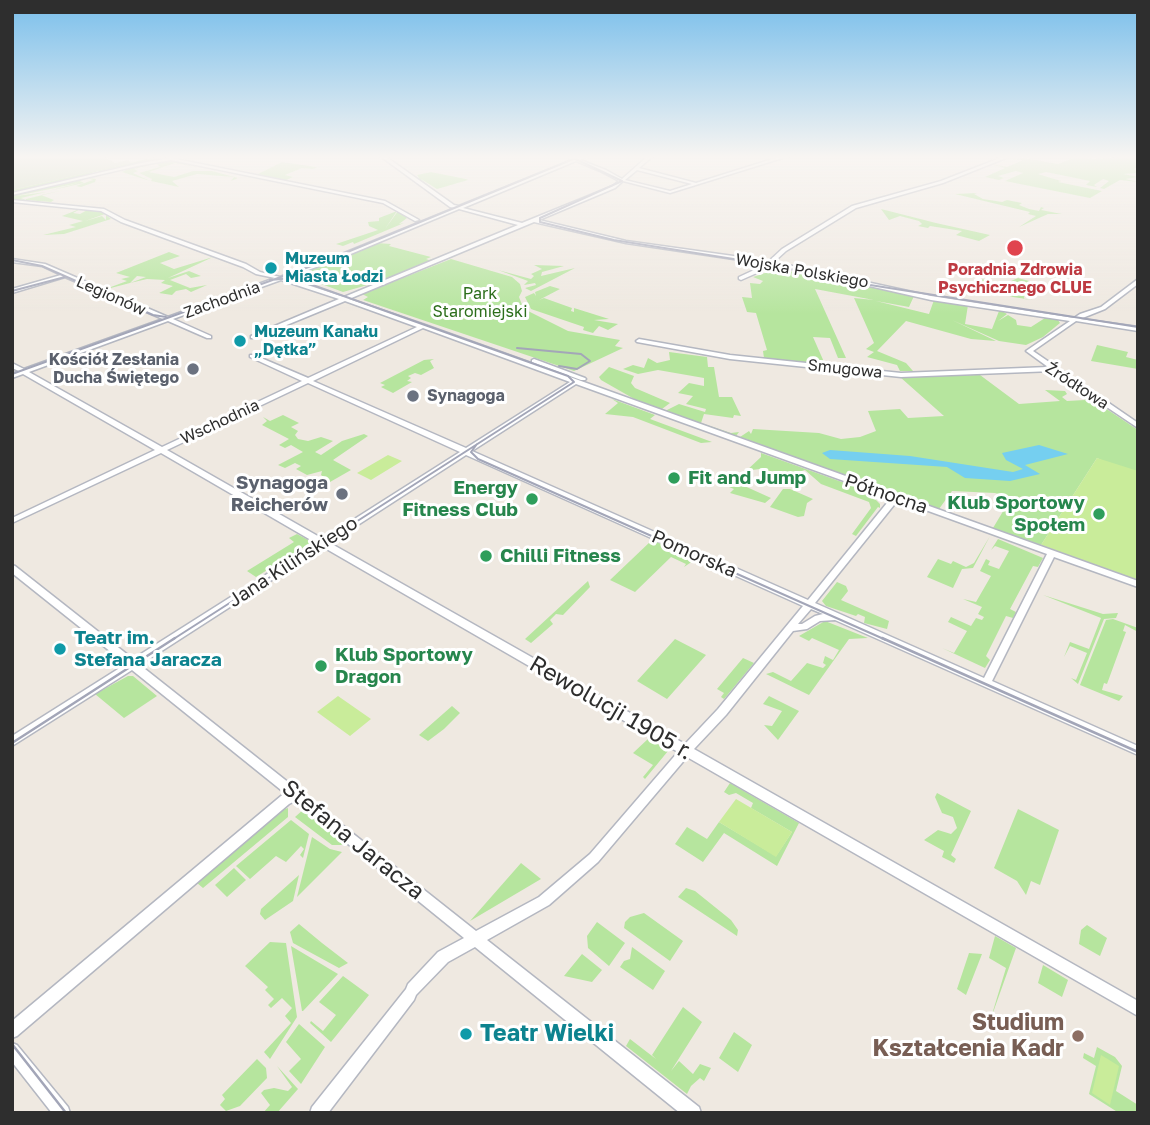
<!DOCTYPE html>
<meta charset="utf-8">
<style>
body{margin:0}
#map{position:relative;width:1150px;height:1125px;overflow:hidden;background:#efe9e1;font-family:"Golos Text",sans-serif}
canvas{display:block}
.frame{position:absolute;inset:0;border:14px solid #2e2e2e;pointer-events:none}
</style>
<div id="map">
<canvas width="1150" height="1125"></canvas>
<div class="frame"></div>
</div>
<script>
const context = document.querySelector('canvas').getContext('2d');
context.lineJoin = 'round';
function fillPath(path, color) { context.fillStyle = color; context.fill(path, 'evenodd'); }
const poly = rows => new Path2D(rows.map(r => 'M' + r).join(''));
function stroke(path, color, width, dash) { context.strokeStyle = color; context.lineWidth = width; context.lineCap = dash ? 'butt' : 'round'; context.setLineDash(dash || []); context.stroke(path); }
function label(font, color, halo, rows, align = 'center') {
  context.font = font + ' "Golos Text",sans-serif'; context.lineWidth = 6; context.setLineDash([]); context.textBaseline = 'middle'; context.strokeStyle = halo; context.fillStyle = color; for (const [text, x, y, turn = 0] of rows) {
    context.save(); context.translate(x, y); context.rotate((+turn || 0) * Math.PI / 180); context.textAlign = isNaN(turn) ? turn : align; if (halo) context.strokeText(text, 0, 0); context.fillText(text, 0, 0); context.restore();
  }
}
const green = poly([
 [160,156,166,158,93,176,134,164,95,172,34,190,89,178,96,179,95,182,81,187,76,186,93,180,88,178,80,181,84,183,48,191,79,183,16,196,46,192,21,198,26,200,26,199,64,190,41,195,54,200,51,202,12,199,15,192,12,190],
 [1012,156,1058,164,1076,157,1089,156,1086,158,1090,159,1138,156,1138,167,1134,169,1138,173,1124,174,1138,177,1126,179,1138,182,1120,180,1104,189,1100,188,1109,181,1103,179,1094,185,1097,187,1086,185,1090,181,1046,172,1038,174,1061,181,1058,182,1102,191,1090,198,1005,181,1023,173,1016,171,998,176,1004,178,999,180,985,177,1005,168,991,164,1007,167,1023,160,1006,159],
 [169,160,201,168,175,163,149,172,174,177,193,171,212,171,238,178,231,181,234,177,197,174,172,181,179,187,151,181,152,179,139,173,160,167,157,164,163,162,134,169,138,171,133,173,150,181,122,172,129,168],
 [282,162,316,167,318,167,313,169,302,168,285,175,293,177,284,181,256,175],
 [431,172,466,179,468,180,437,189,421,179,434,190,415,177,419,178,417,175],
 [977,193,974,194,983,199,1002,202,1007,200,1022,203,1019,205,1029,209,1039,211,1041,207,1044,208,1041,210,1062,214,1048,214,1019,227,1036,216,1028,214,1030,212,955,194],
 [82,208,73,213,80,214,89,209,108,213,85,221,102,216,106,220,106,215,111,219,64,234,43,235,76,227,69,225,83,221,62,216],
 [881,209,936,223,990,235,979,241,956,235,962,231,930,226,928,228,918,226,922,224,919,221,900,216,889,220],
 [397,211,385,229,398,211,407,218,399,224,404,223,354,244,353,242,343,246,336,244,378,230,369,226,368,222,379,221,379,218],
 [377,243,391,244,389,246,431,257,426,259,429,260,435,258,392,278,343,292,297,275],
 [169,252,180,256,160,263,174,269,213,257,168,278,189,271,201,276,191,278,186,274,170,280,190,288,207,285,191,292,186,289,176,291,172,295,159,293,173,286,161,283,165,280,147,279,130,283,146,277,137,276,130,283,103,290,127,281,121,279,130,277,116,273],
 [451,259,512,277,520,284,522,291,519,297,523,307,530,312,568,331,620,340,615,346,623,348,574,371,363,300,368,297,362,294],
 [534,265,564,266,542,272,541,276,575,268,531,291,525,288,536,285,535,283,524,285,528,281,498,270,531,279,534,276,531,274,542,269],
 [777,269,902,291,914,296,909,307,876,301,929,314,934,300,926,298,968,305,965,324,992,329,999,311,990,309,1002,311,1007,314,998,321,1008,315,1016,320,1017,325,1031,327,1045,318,1058,320,1060,323,1043,337,1026,345,999,341,952,320,996,341,971,339,906,321,877,351,906,363,913,371,900,371,897,365,867,357,874,352,866,349,874,343,854,298,874,300,815,289,846,358,838,358,830,338,813,337,824,362,832,365,764,358,763,351,767,350,756,313,747,312,742,297,752,298,750,283,760,284,763,281,753,277],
 [1018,278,1044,285,1034,284,1025,288,1024,299,1033,300,1013,297,979,287,981,279,1004,284],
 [550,286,560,289,539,300,544,298,572,308,571,311,574,312,574,308,609,319,594,320,618,324,608,330,599,326,593,333,583,330,584,327,531,309,525,297,534,293,536,296,535,292],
 [1097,345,1128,352,1126,357,1138,360,1138,369,1091,361],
 [669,352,707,357,708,367,714,367,719,397,732,397,741,416,734,415,733,418,704,414,701,423,731,433,739,432,736,436,665,411,679,404,705,412,706,409,686,404,693,396,678,393,689,383,704,386,704,378,658,370,638,374,623,369,633,365,644,368,648,358,657,363,670,360],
 [434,359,430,361,434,368,421,375,415,373,408,376,411,378,407,381,412,382,393,393,381,387,385,385,380,383,424,360],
 [609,367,634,376,631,383,635,388,670,403,662,409,636,400,601,380,599,377],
 [980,375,1019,404,1060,401,1045,390,1065,391,1067,394,1062,397,1067,401,1085,400,1083,397,1087,396,1092,405,1099,404,1138,430,1138,477,1097,458,1041,545,993,528,1011,498,995,493,952,491,939,509,740,437,749,431,751,434,753,429,819,433,841,439,860,437,876,431,868,411,900,409,908,418,944,416,900,377],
 [612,399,655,415,650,419,712,442,701,443,633,417,605,414,618,403],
 [283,415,299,423,291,427,298,431,295,435,298,439,308,441,321,437,333,441,315,452,321,455,342,441,364,434,368,436,333,460,351,470,330,482,321,475,322,471,307,475,296,469,301,466,295,463,285,468,278,465,303,452,291,445,285,448,279,445,289,439,262,425,267,421,263,417,270,421],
 [761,453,867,491,880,504,880,508,878,507,856,536,852,534,871,508,869,502,821,484,805,470,783,477,760,469,752,470,740,484,771,498,765,503,730,493,734,489,729,487,761,457],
 [783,489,790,489,813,499,807,503,804,516,798,517,770,507],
 [297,534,312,542,256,577,247,571,294,542,289,538],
 [990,536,973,568,962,569,953,588,927,577,938,559,951,564,953,561,966,567,974,563],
 [998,539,1043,558,1038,567,1033,566,1010,609,1016,612,1013,618,1006,616,986,656,990,660,985,668,942,648,954,653,967,631,948,622,951,617,971,626,976,618,982,620,984,617,978,614,982,607,963,599,976,602,991,576,980,571,986,559,990,561,988,565,999,569,1009,551,995,546,991,550],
 [652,540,672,549,669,553,675,550,696,559,684,567,686,564,671,557,635,592,610,580],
 [588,581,590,587,563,615,556,614,550,620,553,624,531,643,525,639],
 [837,582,846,586,848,591,841,600,889,621,887,629,864,623,865,617,858,614,856,616,826,606,822,601],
 [1043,595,1103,614,1118,613,1116,618,1104,619,1078,684,1071,678,1076,680,1087,653,1070,646,1064,657,1070,642,1089,649,1101,618],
 [1113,619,1138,628,1138,632,1125,625,1123,631,1126,632,1107,684,1104,683,1102,690,1123,696,1119,701,1080,685,1106,620],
 [825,621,868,638,849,639,809,695,766,674,773,672,791,681,807,663,823,668,826,665,823,663,825,656,833,660,839,650,812,638,809,641,799,636],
 [675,639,706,655,667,699,637,681],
 [743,658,754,663,724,699,721,697,724,693,717,689],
 [128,676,133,676,157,696,124,718,95,694],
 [769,696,799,711,778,740,764,725,772,726,782,711,763,704],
 [452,706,460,713,444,729,428,741,419,735],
 [649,738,668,751,645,779,643,777,653,765,633,753],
 [730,783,799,823,777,866,724,833,703,862,675,844,687,827,707,839,719,822,776,856,792,832,751,808,753,803,736,793,729,795,724,792],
 [937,793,971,811,951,855,956,859,954,863,942,857,944,851,924,840,938,830,951,834,957,828,953,817,942,813,935,797],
 [288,808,288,817,203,888,197,883,279,811],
 [304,809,349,845,332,845,295,817],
 [1018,809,1059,830,1040,885,1031,881,1026,895,1017,881,994,868],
 [291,820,309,834,303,858,300,855,304,849,301,846,286,862,276,856,250,879,236,866],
 [312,837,330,849,342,852,297,897],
 [521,863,541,879,470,921],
 [234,868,246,880,227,897,215,885],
 [299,875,293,901,265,920,260,914,261,909],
 [686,888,695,891,731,920,738,930,737,936,678,897],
 [644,913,683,941,670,961,624,928,625,922,630,917],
 [597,922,625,943,609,966,588,948,587,936],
 [299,924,322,943,348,963,339,968,293,943,290,932],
 [1087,925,1107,938,1100,956,1079,944,1081,930],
 [995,936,1016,948,990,1021,1006,968,989,958],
 [270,942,286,943,297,1017,270,1059,264,1052,291,1023,285,1016,292,1008,282,998,271,1008,268,1005,274,999,265,990,268,987,245,966],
 [291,946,338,974,303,1011,302,1011],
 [632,947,665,971,653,990,620,967,624,961,630,959],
 [969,953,982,954,966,995,957,989],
 [582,954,602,970,592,982,564,976],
 [1043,965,1068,980,1062,997,1038,983],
 [343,976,369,995,331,1042,310,1023,311,1021,323,1031,336,1015,319,1002],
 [683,1007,702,1022,671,1071,679,1061,693,1074,700,1064,711,1068,704,1081,700,1078,691,1086,687,1094,626,1046,630,1039,656,1059,652,1055],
 [299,1024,325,1047,301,1084,289,1071,301,1059,286,1042],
 [734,1032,752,1045,738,1072,719,1058],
 [1097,1047,1115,1057,1122,1066,1116,1091,1138,1105,1138,1113,1119,1113,1089,1094,1096,1066,1083,1058,1084,1053,1094,1058],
 [257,1059,266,1068,267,1078,240,1106,226,1111,220,1105,225,1099,222,1095],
 [277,1066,298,1089,277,1113,263,1113,270,1105,261,1093,264,1090,274,1088,288,1091,292,1087]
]);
const cemetery = poly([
 [12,156,103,156,115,163,128,160,131,163,12,190]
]);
const pitch = poly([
 [388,455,402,461,371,480,357,473],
 [1097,458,1138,471,1138,580,1041,545],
 [338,696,371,719,350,736,317,712],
 [736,799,792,832,776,857,719,822],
 [1101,1055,1119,1066,1110,1105,1092,1093]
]);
const water = poly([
 [1039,445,1068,454,1025,465,1040,474,1010,481,965,478,947,467,830,459,822,453,830,450,910,456,1013,472,1023,469,1006,460,1002,453]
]);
const secondary = poly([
 [380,156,385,156,454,205,459,206,573,160,564,156,570,156,576,159,582,156,588,156,580,160,606,170,622,179,648,156,653,156,639,168,696,183,782,156,789,156,670,193,623,181,615,188,539,220,626,241,769,261,782,249,852,206,941,181,1005,156,1011,156,943,183,856,208,786,251,774,262,931,296,1074,318,1080,314,1101,307,1138,279,1138,284,1105,309,1080,319,1138,327,1138,331,1076,321,1033,351,1138,423,1138,428,1053,371,901,377,730,359,637,342,636,341,639,339,730,355,901,373,1048,367,1026,351,1070,321,931,300,772,264,768,268,741,280,739,279,739,277,767,264,626,243,534,222,349,299,425,325,1138,581,1138,587,1054,557,992,681,1138,746,1138,755,835,620,820,621,807,629,793,631,726,715,694,749,1138,1001,1138,1016,687,757,598,862,549,905,487,940,699,1107,701,1113,680,1113,475,947,448,962,416,995,414,1000,328,1113,310,1113,312,1107,406,989,408,984,438,952,464,938,295,801,289,804,17,1036,12,1038,12,1021,281,796,286,794,132,670,12,746,12,736,126,664,12,573,12,565,15,566,133,659,316,543,161,453,12,523,12,518,155,450,23,374,12,378,12,374,19,371,12,368,12,363,24,369,163,319,65,277,12,293,12,289,61,275,42,266,12,262,12,259,45,264,168,317,275,278,256,274,243,267,121,222,101,211,12,202,12,200,104,209,125,220,246,264,260,272,280,277,337,256,455,208,450,207,380,156],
 [576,161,600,171,619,181,613,186,522,223,463,208,576,161],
 [637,170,692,184,670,191,625,180,637,170],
 [459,209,518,225,344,297,286,278,341,258,459,209],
 [281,280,339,299,251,336,251,338,255,338,345,301,417,327,308,378,254,355,250,355,250,357,302,381,162,447,29,372,168,321,207,338,211,338,211,336,173,319,281,280],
 [423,328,570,382,466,448,313,381,423,328],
 [308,383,460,452,323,539,167,450,308,383],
 [576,384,891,498,808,600,472,451,576,384],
 [466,455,803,606,718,709,685,744,330,543,466,455],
 [898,500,1047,554,984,678,815,603,898,500],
 [323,547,678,752,590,854,539,897,476,931,140,665,323,547],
 [811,609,823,614,815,616,802,624,798,624,811,609],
 [171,158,385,201,419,220,415,221,383,203,171,160,137,166,12,195,12,193,141,163,171,158],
 [534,359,585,378,586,379,585,380,581,380,532,362,532,360,534,359],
 [12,1043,17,1045,68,1107,70,1113,52,1113,12,1062,12,1043]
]);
const tramFar1 = poly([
 [569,156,622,181,540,218,540,222,614,240,765,264,851,282,1138,327],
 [12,260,42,266,153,315,166,317],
 [12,291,65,277],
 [517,348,581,354,590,361,577,369,559,366],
 [12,374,328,260,578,157],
 [477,444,471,452,478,459,886,640],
 [172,640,574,382,568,376,293,278,270,280]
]);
const tram = poly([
 [882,638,1138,752],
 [12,743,175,638],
 [12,1044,66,1113]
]);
const markers = [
 [1015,248,9,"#e0444e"],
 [271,268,7,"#0f9aa8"],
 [240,341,7,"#0f9aa8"],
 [193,369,7,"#6b7280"],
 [413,396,7,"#6b7280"],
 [674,478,7,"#2e9e5b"],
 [342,494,7,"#6b7280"],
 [532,499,7,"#2e9e5b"],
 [1099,514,7,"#2e9e5b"],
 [486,556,7,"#2e9e5b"],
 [60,649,7,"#0f9aa8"],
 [321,666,7,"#2e9e5b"],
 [466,1034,7,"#0f9aa8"],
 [1078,1036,7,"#8d6e63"]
];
const farCulturenames = [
 ["Muzeum",285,259],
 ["Miasta Łodzi",285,277],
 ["Muzeum Kanału",254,332],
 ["„Dętka”",254,350]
];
const farHealthnames = [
 ["Poradnia Zdrowia",1015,270],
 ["Psychicznego CLUE",1015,288]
];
const farStreetnames = [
 ["Wojska Polskiego",802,271,10],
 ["Legionów",111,296,24],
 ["Zachodnia",222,300,-20],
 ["Smugowa",845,369,6],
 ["Źródłowa",1077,386,33],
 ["Wschodnia",220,422,-25]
];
const farParknames = [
 ["Park",480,294],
 ["Staromiejski",480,312]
];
const farWorshipnames = [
 ["Kościół Zesłania",179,360],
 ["Ducha Świętego",179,378],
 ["Synagoga",427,396,"left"]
];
const leisureNames = [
 ["Fit and Jump",688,478],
 ["Energy",518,488,"right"],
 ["Fitness Club",518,510,"right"],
 ["Klub Sportowy",1085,503,"right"],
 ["Społem",1085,525,"right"],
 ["Chilli Fitness",500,556],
 ["Klub Sportowy",335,655],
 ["Dragon",335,677]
];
const worshipNames = [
 ["Synagoga",328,483],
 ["Reicherów",328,505]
];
const streetNames = [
 ["Północna",886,494,19],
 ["Pomorska",694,554,24],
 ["Jana Kilińskiego",293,562,-33]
];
const cultureNames = [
 ["Teatr im.",74,638],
 ["Stefana Jaracza",74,660]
];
const nearStreetnames = [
 ["Rewolucji 1905 r.",611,708,30],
 ["Stefana Jaracza",353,840,39]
];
const nearEducationnames = [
 ["Studium",1064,1023],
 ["Kształcenia Kadr",1064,1049]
];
const nearCulturenames = [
 ["Teatr Wielki",480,1034]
];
fillPath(green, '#b6e59e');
fillPath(cemetery, '#c8d9b8');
fillPath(pitch, '#c9ec9a');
fillPath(water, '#75cff0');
stroke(secondary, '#b4b7c1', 3);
fillPath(secondary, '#fff');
stroke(tramFar1, '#a3a6b8', 2);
stroke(tram, '#a3a6b8', 2.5);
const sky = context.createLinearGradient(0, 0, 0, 314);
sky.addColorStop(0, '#7abfeb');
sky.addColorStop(0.5, '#f8f5f2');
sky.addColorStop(1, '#f8f5f200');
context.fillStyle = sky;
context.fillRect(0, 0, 1150, 314);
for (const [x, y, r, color] of markers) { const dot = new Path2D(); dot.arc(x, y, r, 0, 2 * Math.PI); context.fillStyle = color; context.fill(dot); stroke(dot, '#fff', 2.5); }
label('bold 16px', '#0d838f', '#fff', farCulturenames, 'left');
label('bold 16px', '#be3a42', '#fff', farHealthnames);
label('16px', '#2e2e2e', '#fff', farStreetnames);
label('16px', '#2c6e1b', '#fff', farParknames);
label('bold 16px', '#5b616d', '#fff', farWorshipnames, 'right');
label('bold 19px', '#27864d', '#fff', leisureNames, 'left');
label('bold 19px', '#5b616d', '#fff', worshipNames, 'right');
label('19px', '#2e2e2e', '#fff', streetNames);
label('bold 19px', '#0d838f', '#fff', cultureNames, 'left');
label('23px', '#2e2e2e', '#fff', nearStreetnames);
label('bold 23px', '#785e54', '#fff', nearEducationnames, 'right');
label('bold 23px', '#0d838f', '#fff', nearCulturenames, 'left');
</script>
